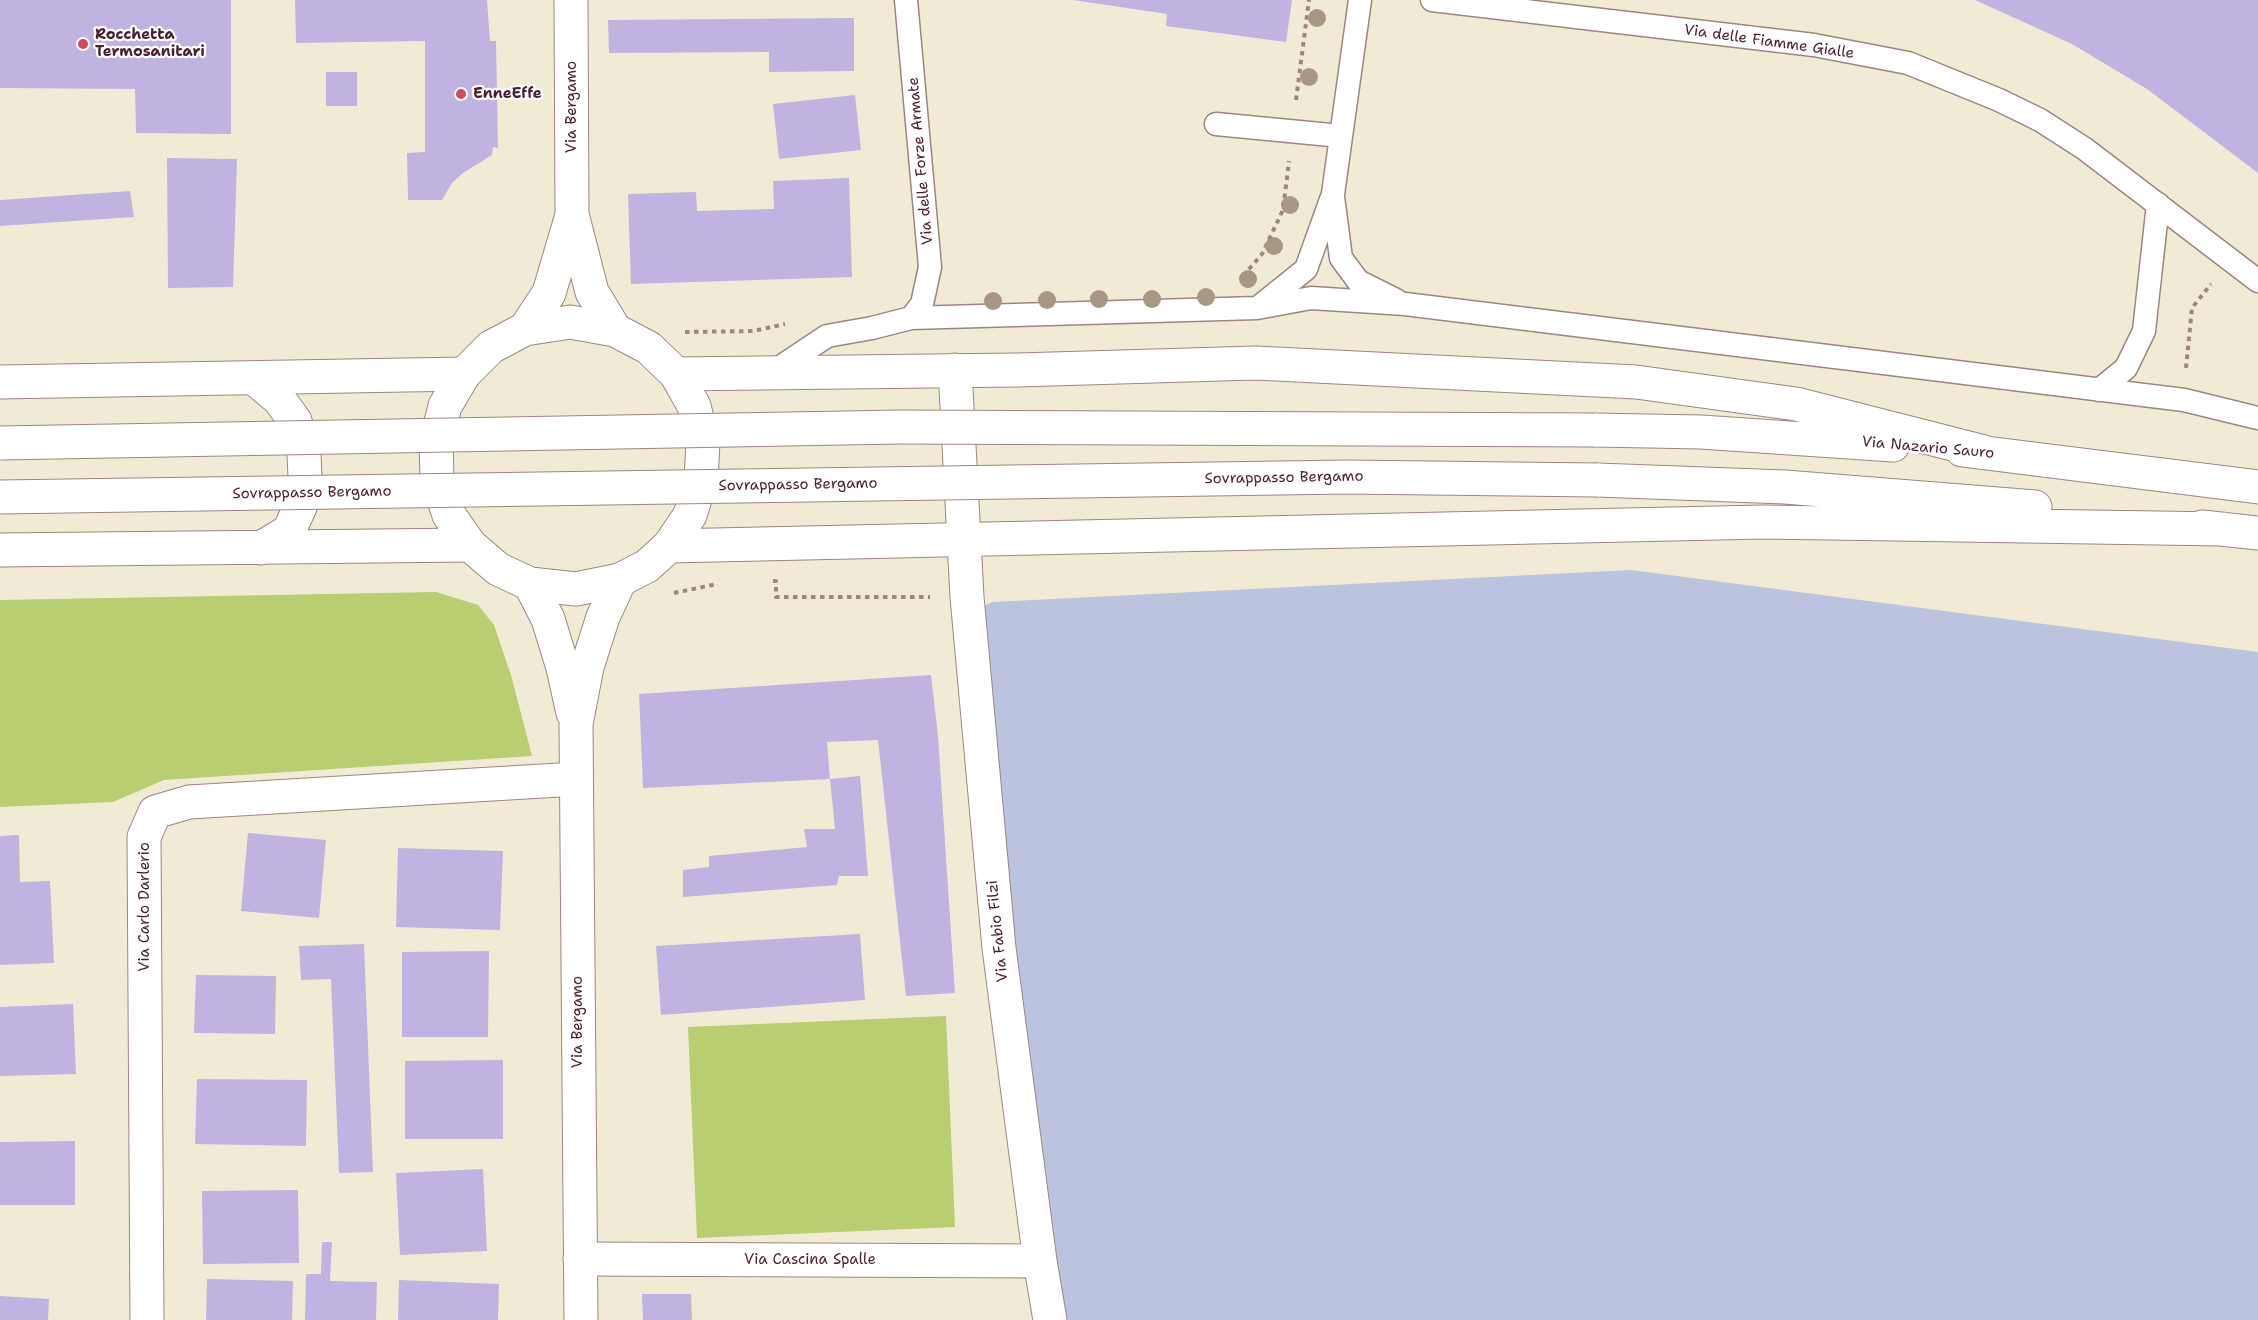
<!DOCTYPE html>
<style>
body{margin:0}
canvas{display:block;background:#f1ebd5}
</style>
<canvas width="2258" height="1320"></canvas>
<script>
const context = document.querySelector('canvas').getContext('2d');
context.lineJoin = 'round';
function fillPath(path, color) { context.fillStyle = color; context.fill(path, 'evenodd'); }
const poly = rows => new Path2D(rows.map(r => 'M' + r).join(''));
function stroke(path, color, width, dash) { context.strokeStyle = color; context.lineWidth = width; context.lineCap = dash ? 'butt' : 'round'; context.setLineDash(dash || []); context.stroke(path); }
function label(font, color, halo, rows, align = 'center') {
  context.font = font + ' "Shantell Sans",sans-serif'; context.lineWidth = 4.5; context.setLineDash([]); context.textBaseline = 'middle'; context.strokeStyle = halo; context.fillStyle = color; for (const [text, x, y, turn = 0] of rows) {
    context.save(); context.translate(x, y); context.rotate((+turn || 0) * Math.PI / 180); context.textAlign = isNaN(turn) ? turn : align; if (halo) context.strokeText(text, 0, 0); context.fillText(text, 0, 0); context.restore();
  }
}
const industrial = poly([
 [1631,570,2258,652,2258,1320,1065,1320,1017,958,977,608,993,602]
]);
const green = poly([
 [436,592,478,605,494,625,511,675,532,756,164,780,113,802,0,807,0,600],
 [946,1016,955,1227,697,1238,688,1027]
]);
const building = poly([
 [0,0,231,0,231,134,136,133,135,89,0,88],
 [295,0,487,0,490,41,496,41,498,148,493,147,492,155,463,173,452,183,442,200,408,200,407,153,425,152,425,41,296,43],
 [1073,0,1292,0,1286,42,1166,26,1167,14],
 [1975,0,2258,0,2258,173,2147,89,2072,44],
 [854,18,854,71,769,72,769,52,609,53,608,20],
 [326,72,357,72,357,106,326,106],
 [855,95,861,150,779,159,773,104],
 [167,158,237,159,233,287,168,288],
 [849,178,852,277,631,284,628,194,696,192,697,211,774,209,773,181],
 [130,191,134,217,0,226,0,200],
 [931,675,938,736,955,993,906,996,878,740,827,742,830,779,860,776,868,876,839,876,837,885,683,897,683,870,709,867,709,856,807,847,804,829,835,829,830,779,643,788,639,694],
 [248,833,326,840,319,918,241,911],
 [19,835,20,882,50,881,54,963,0,965,0,836],
 [398,848,503,851,500,930,396,927],
 [860,934,865,1000,661,1015,656,946],
 [364,944,373,1172,339,1173,331,979,301,980,299,946],
 [489,951,488,1037,402,1037,402,952],
 [196,975,276,976,275,1034,194,1033],
 [73,1004,76,1074,0,1076,0,1007],
 [503,1060,503,1139,405,1139,405,1061],
 [197,1079,307,1080,306,1146,195,1144],
 [75,1141,75,1205,0,1205,0,1142],
 [483,1169,487,1251,400,1255,396,1173],
 [298,1190,299,1263,203,1264,202,1191],
 [322,1242,332,1242,330,1281,377,1282,376,1320,305,1320,306,1274,321,1274],
 [207,1279,293,1281,292,1320,206,1320],
 [399,1280,499,1284,498,1320,398,1320],
 [642,1294,691,1294,692,1320,643,1320],
 [0,1296,49,1299,48,1320,0,1320]
]);
const path = poly([
 [1296,100,1309,0],
 [1243,276,1262,254,1283,210,1289,161],
 [685,332,753,331,785,324],
 [2186,368,2192,308,2211,284],
 [773,581,776,581,776,597,930,597],
 [674,593,717,584]
]);
const lane = poly([
 [906,0,930,267,922,304,911,318],
 [1432,0,1814,45,1908,63,1999,100,2040,120,2085,149,2258,281],
 [1216,124,1341,136],
 [1333,197,1341,258,1358,281,1396,300],
 [1260,306,1306,269,1333,194,1360,0],
 [773,372,827,336,872,328,911,318,1257,308,1311,298,1405,304,2184,400,2258,418],
 [2099,390,2126,368,2144,331,2158,204]
]);
const street = poly([
 [580,1259,1040,1261],
 [147,1320,144,837,155,812,189,802,576,779]
]);
const secondary = poly([
 [955,370,967,597,999,948,1040,1261,1050,1320],
 [530,584,548,619,563,668,573,713],
 [581,1320,576,724,587,667,603,617,620,580]
]);
const primary = poly([
 [571,0,572,214,592,292,615,330,649,348,676,374,694,406,703,442,701,480,690,515,669,546,647,566,620,580,576,589,530,584,498,569,470,545,449,515,437,479,436,442,445,406,464,374,491,347,525,329,570,322,615,330],
 [525,329,549,293,572,215]
]);
const highway = poly([
 [676,374,1018,370,1256,363,1636,382,1796,404,1984,452],
 [254,378,279,399,295,421,304,454,305,477,300,507,289,531,261,548],
 [0,382,464,374],
 [1595,430,1701,432,1893,445],
 [1962,450,2258,487],
 [1597,480,1785,487,2035,507],
 [2202,527,2258,533],
 [669,546,1763,522,2223,529],
 [0,550,470,545]
]);
const highwayBridge = poly([
 [0,443,900,427,1595,430],
 [0,497,1347,477,1597,480]
]);
const trees = [
 [1317,18],
 [1309,77],
 [1290,205],
 [1274,246],
 [1248,279],
 [1206,297],
 [1099,299],
 [1152,299],
 [1047,300],
 [993,301]
];
const markers = [
 [83,44,6,"#d1495b"],
 [461,94,6,"#d1495b"]
];
const poiNames = [
 ["Rocchetta",95,35],
 ["Termosanitari",95,52],
 ["EnneEffe",473,94]
];
const streetNames = [
 ["Via delle Fiamme Gialle",1769,42,8],
 ["Via Bergamo",572,107,-90],
 ["Via delle Forze Armate",921,161,-95],
 ["Via Nazario Sauro",1928,448,5],
 ["Sovrappasso Bergamo",1284,478,-1],
 ["Sovrappasso Bergamo",798,485,-1],
 ["Sovrappasso Bergamo",312,493,-1],
 ["Via Carlo Darlerio",145,907,-90],
 ["Via Fabio Filzi",998,931,-96],
 ["Via Bergamo",578,1022,-90],
 ["Via Cascina Spalle",810,1260]
];
fillPath(industrial, '#bbc3de');
fillPath(green, '#b9cd71');
fillPath(building, '#c0b3e2');
stroke(lane, '#9e8580', 25);
stroke(street, '#9e8580', 35);
stroke(secondary, '#9e8580', 35);
stroke(primary, '#9e8580', 35);
stroke(highway, '#9e8580', 35);
stroke(path, '#9e8580', 4, [4.5, 4.5]);
stroke(lane, '#fff', 22);
stroke(street, '#fff', 33);
stroke(secondary, '#fff', 33);
stroke(primary, '#fff', 33);
stroke(highway, '#fff', 33);
stroke(highwayBridge, '#9e8580', 35, []);
stroke(highwayBridge, '#fff', 33);
context.fillStyle = '#a79783';
for (const [x, y] of trees) { context.beginPath(); context.arc(x, y, 9, 0, 2 * Math.PI); context.fill(); }
for (const [x, y, r, color] of markers) { const dot = new Path2D(); dot.arc(x, y, r, 0, 2 * Math.PI); context.fillStyle = color; context.fill(dot); stroke(dot, '#fff', 2); }
label('bold 15px', '#4a1f2b', '#fff', poiNames, 'left');
label('15px', '#4a1f2b', '#fff', streetNames);
</script>
